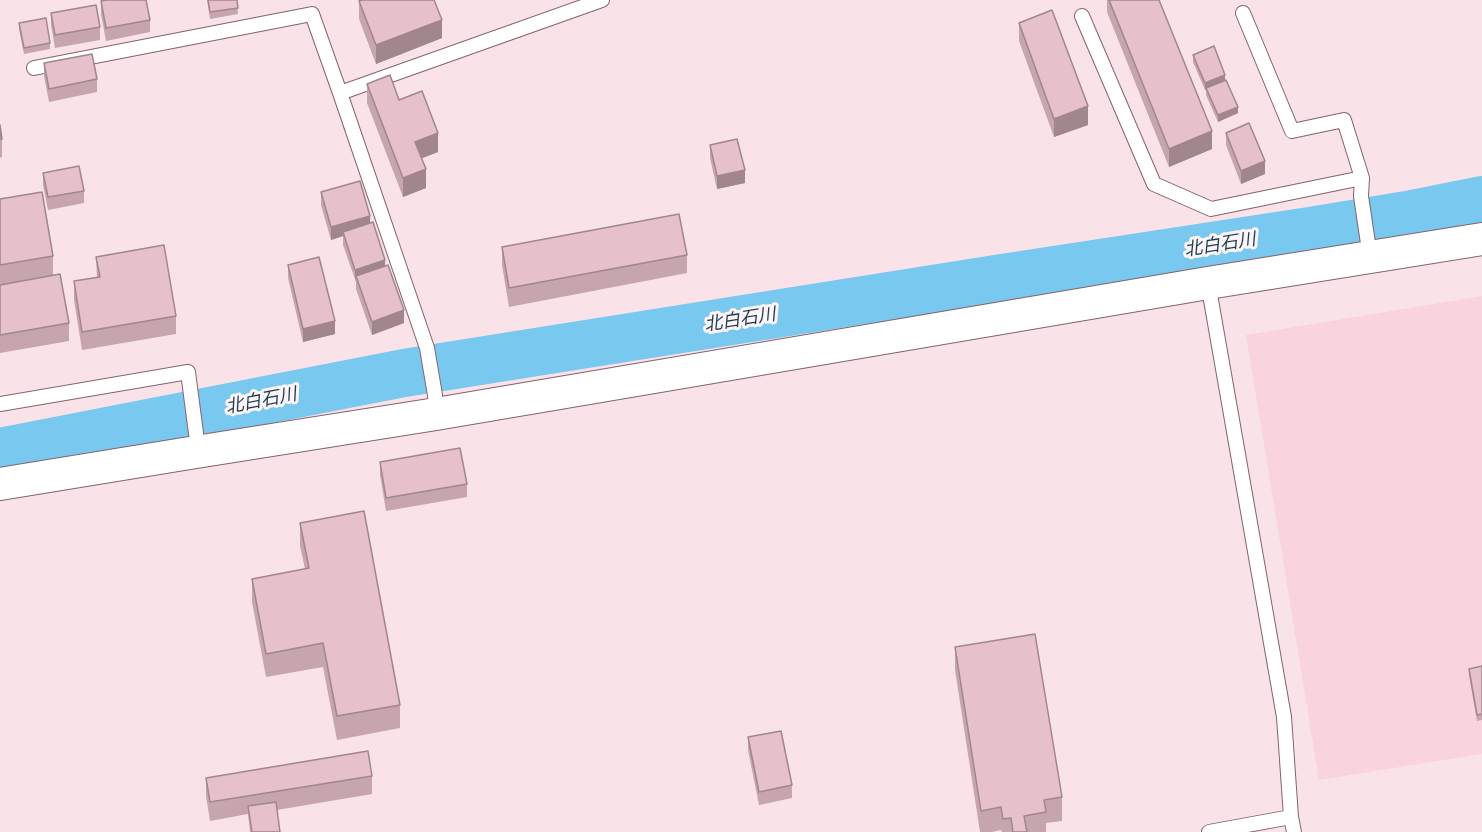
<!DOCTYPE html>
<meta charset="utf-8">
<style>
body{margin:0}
canvas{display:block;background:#fae2e9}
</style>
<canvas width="1482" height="832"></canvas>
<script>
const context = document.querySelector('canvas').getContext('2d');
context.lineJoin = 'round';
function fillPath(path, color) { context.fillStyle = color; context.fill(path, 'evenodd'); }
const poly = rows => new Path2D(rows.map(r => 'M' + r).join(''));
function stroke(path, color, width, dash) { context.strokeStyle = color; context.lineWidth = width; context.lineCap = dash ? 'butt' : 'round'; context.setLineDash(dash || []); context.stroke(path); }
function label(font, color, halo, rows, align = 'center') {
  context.font = font + ' "PT Sans Narrow","Noto Sans JP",sans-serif'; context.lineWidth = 6; context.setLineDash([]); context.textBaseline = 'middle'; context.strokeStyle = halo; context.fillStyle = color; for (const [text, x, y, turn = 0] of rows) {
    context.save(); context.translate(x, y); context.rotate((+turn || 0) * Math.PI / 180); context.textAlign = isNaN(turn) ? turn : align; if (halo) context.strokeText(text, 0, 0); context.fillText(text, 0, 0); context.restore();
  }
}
const built = poly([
 [1482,296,1482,754,1319,780,1246,335]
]);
const river = poly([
 [0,452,404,373,996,279,1310,231,1407,215,1482,200]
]);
const service = poly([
 [1243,13,1292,131,1344,120,1362,178,1361,196,1370,257],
 [1082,16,1154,184,1211,209,1362,178],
 [34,68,312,14,340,93,427,348,435,395,436,414],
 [340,93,602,0],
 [1208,283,1284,717,1291,817,1294,832],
 [0,404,188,372,197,441,196,452],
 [1209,832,1291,817]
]);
const tertiary = poly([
 [0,484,196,452,436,414,1208,283,1482,239]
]);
const wall = poly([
 [207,0,237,0,238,14,210,19],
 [1107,0,1159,0,1212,149,1169,167,1107,12],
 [101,1,150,20,150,32,106,41,101,14],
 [359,1,442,38,376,64,359,19],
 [51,13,100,27,100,40,55,48,51,25],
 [19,23,50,43,50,49,24,54,19,29],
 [1019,23,1088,125,1054,137,1019,41],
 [1193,55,1225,80,1238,113,1218,122,1206,95,1206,89,1205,90,1193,62],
 [44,63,97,79,97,92,49,102,44,76],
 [367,84,399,100,438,152,421,158,426,188,403,197,367,103],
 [0,125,2,139,2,157,0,158],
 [1226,133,1265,174,1241,184,1226,145],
 [710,145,745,183,717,189,710,158],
 [43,173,84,191,84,203,48,210,43,185],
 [321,192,370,223,404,323,372,335,356,289,356,282,343,245,343,236,331,240,321,205],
 [0,199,53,256,53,276,69,323,69,341,0,353],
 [502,247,687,255,687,273,509,307,502,265],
 [96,257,176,316,176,334,82,350,74,300,74,281,97,277],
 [288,265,335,334,303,342,288,278],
 [380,462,467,484,467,497,386,511,380,475],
 [300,523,400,705,400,728,337,740,323,667,266,677,252,602,252,579,305,569,300,546],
 [955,647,1062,797,1062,821,1046,823,1046,832,1002,832,1001,830,992,832,980,832,955,670],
 [1482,666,1482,720,1477,721,1469,675,1469,669],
 [748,737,792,785,792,798,759,805,748,750],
 [372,776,372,794,277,810,280,832,250,832,248,814,210,821,206,796,206,778]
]);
const shadedWall = poly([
 [442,20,442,38,376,64,376,45],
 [1225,75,1225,81,1205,90,1205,83],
 [1088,106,1088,125,1054,137,1054,119],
 [1238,107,1238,113,1218,122,1218,115],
 [1212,131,1212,149,1169,167,1169,149],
 [438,133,438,152,415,161,415,142],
 [1265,161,1265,174,1241,184,1241,171],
 [426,169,426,188,403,197,403,178],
 [745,170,745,183,717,189,717,176],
 [370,216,370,229,343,232,343,236,331,240,331,227],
 [385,260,385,272,356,276,355,282,355,270],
 [404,310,404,323,372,335,372,322],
 [335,321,335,334,303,342,303,329]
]);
const building = poly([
 [107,0,146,0,150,20,106,28,101,1,107,0],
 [208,0,237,0,238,8,210,12,208,0],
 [362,0,434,0,442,20,376,45,359,1,362,0],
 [1109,0,1159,0,1212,131,1169,149,1109,0],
 [96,5,100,27,55,35,51,13,96,5],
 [1052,10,1088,106,1054,119,1019,23,1052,10],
 [46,18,50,43,24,48,19,23,46,18],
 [1214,46,1225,75,1205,83,1193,55,1214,46],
 [92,54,97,79,49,89,44,63,92,54],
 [390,75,399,100,422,91,438,133,415,142,426,169,403,178,367,84,390,75],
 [1226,80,1238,107,1218,115,1206,88,1226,80],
 [1249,123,1265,161,1241,171,1226,133,1249,123],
 [0,125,2,139,0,139,0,125],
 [737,139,745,170,717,176,710,145,737,139],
 [79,166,84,191,48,197,43,173,79,166],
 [360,181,370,216,331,227,321,192,360,181],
 [42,192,53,256,0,265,0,199,42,192],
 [679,214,687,255,509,288,502,247,679,214],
 [373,222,385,260,355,270,343,232,373,222],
 [164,245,176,316,82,332,74,281,100,277,96,257,164,245],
 [319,257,335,321,303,329,288,265,319,257],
 [388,265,404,310,372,322,356,276,388,265],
 [60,274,69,323,0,335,0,285,60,274],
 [460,448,467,484,386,498,380,462,460,448],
 [364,511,400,705,337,716,323,643,266,654,252,579,309,568,300,523,364,511],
 [1035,634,1062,797,1044,800,1046,812,1024,816,1027,832,1013,832,1011,818,1003,819,1001,807,981,811,955,647,1035,634],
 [1482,666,1482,714,1477,715,1469,669,1482,666],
 [781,731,792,785,759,792,748,737,781,731],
 [368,751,372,776,210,802,206,778,368,751],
 [276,802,280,832,252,832,248,806,276,802]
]);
const waterNames = [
 ["北白石川",1220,245,-9],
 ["北白石川",740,320,-9],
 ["北白石川",261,401,-11]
];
fillPath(built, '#f9d4de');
stroke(river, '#78c8ef', 48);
stroke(service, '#84636c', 16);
stroke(tertiary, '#84636c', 34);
stroke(service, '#fff', 14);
stroke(tertiary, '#fff', 32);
fillPath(wall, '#c6a5af');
fillPath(shadedWall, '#a1868e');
fillPath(building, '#e6c0cb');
stroke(building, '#a1868e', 1.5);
label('italic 18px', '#1b3f50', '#fcf4f6', waterNames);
</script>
